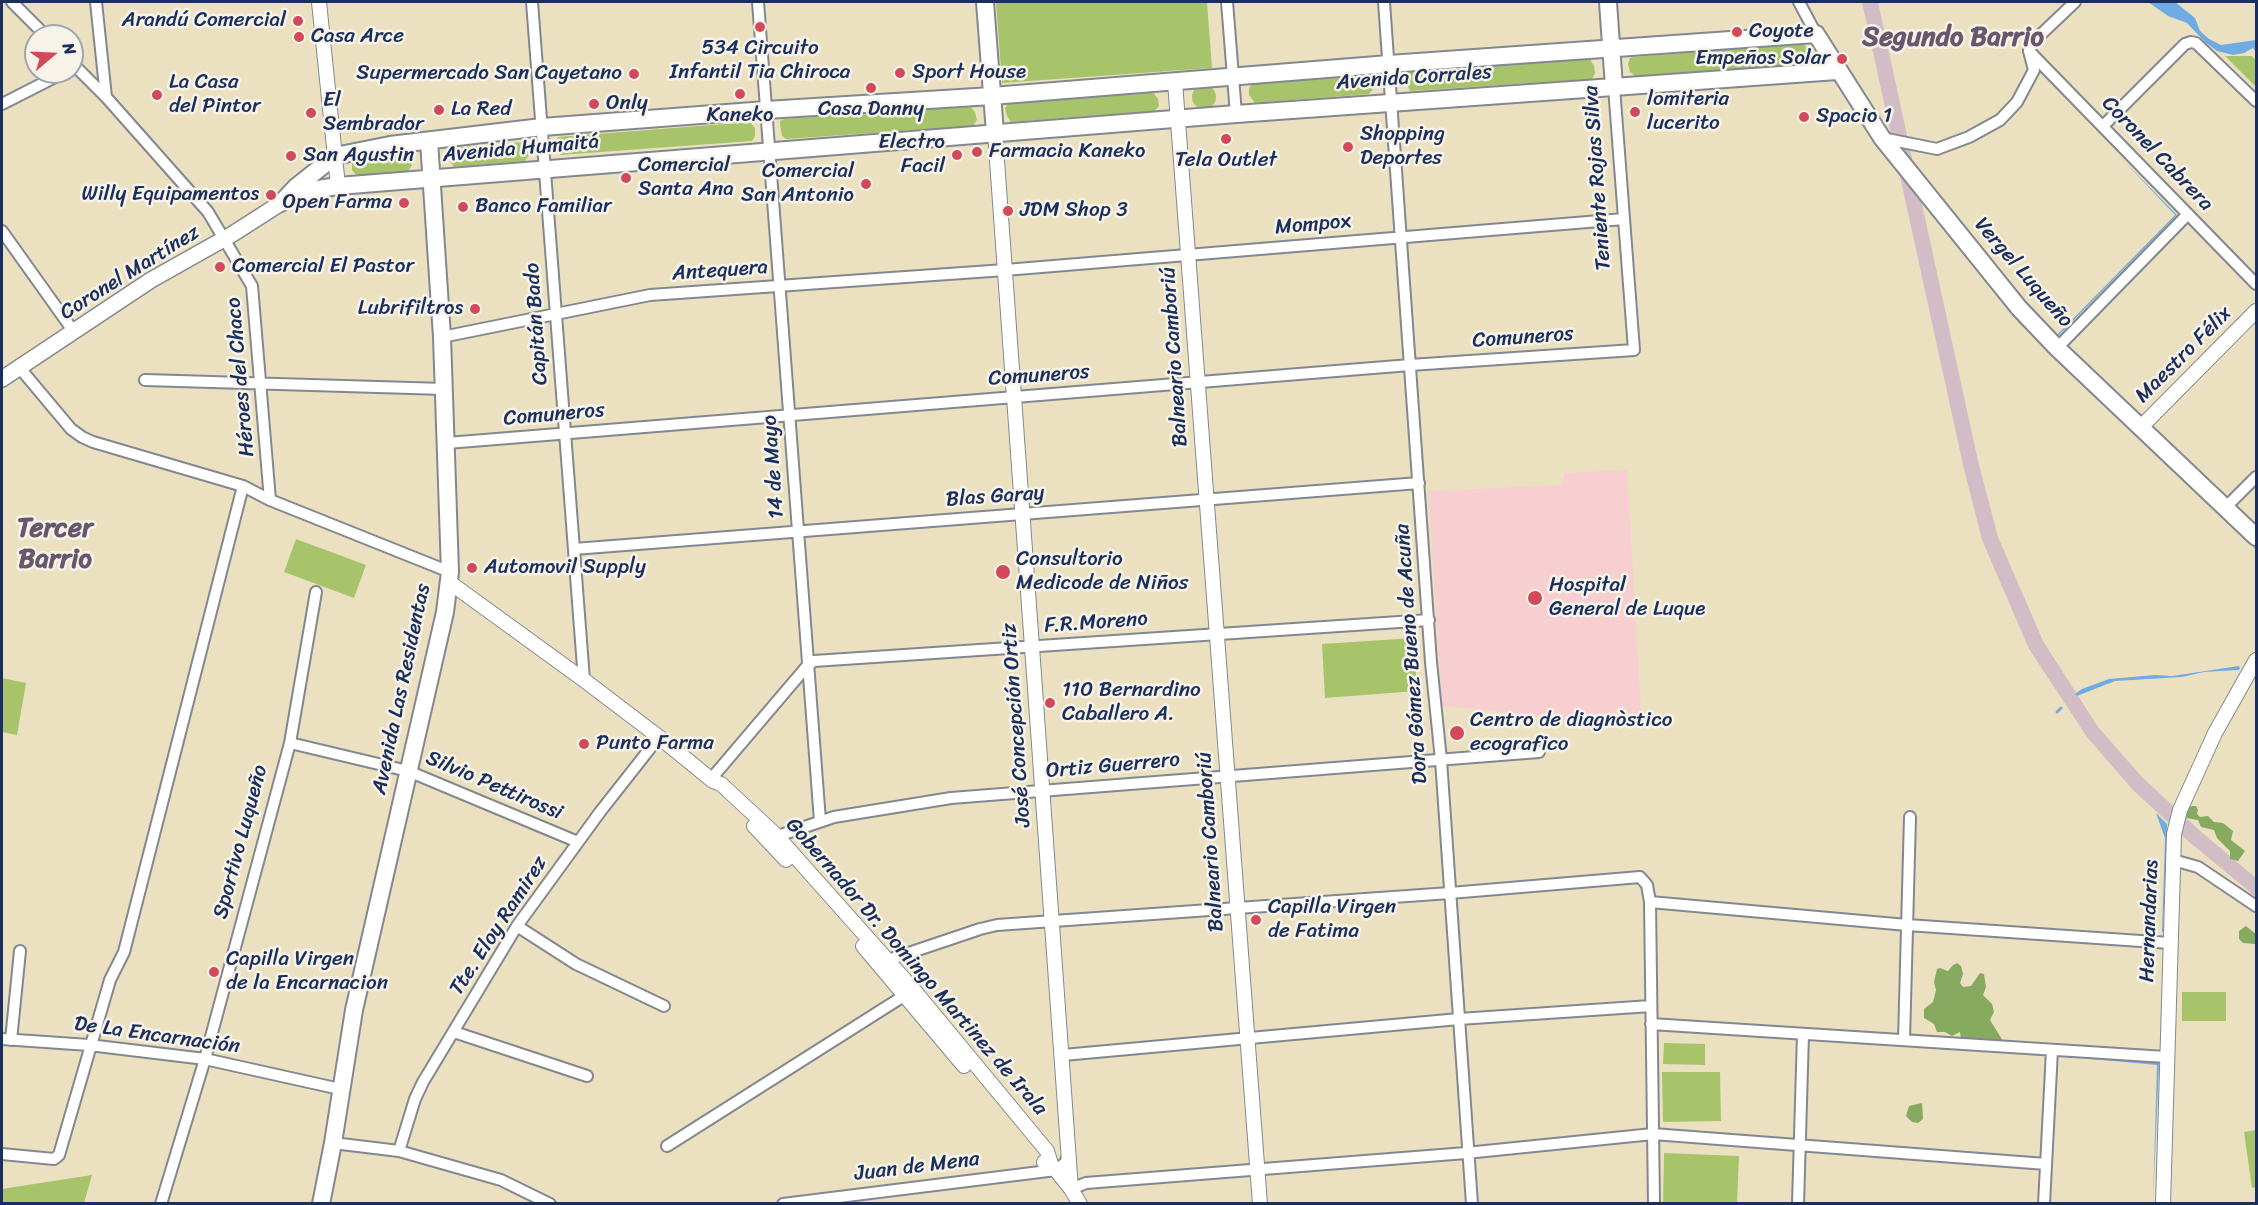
<!DOCTYPE html>
<meta charset="utf-8">
<style>
body{margin:0}
#map{position:relative;width:2258px;height:1205px;overflow:hidden;background:#ebe1c1;font-family:Sriracha,sans-serif}
canvas{display:block}
.frame{position:absolute;inset:0;border:3px solid #1b2f5e;pointer-events:none}
.north{position:absolute;left:24px;top:24px;width:60px;height:60px;box-sizing:border-box;background:#f7f3e8;border:2px solid #9fa5b1;border-radius:50%;rotate:71deg;font-size:16px;font-weight:700;line-height:24px;text-align:center;color:#1b2f5e}
.north::after{content:'';display:block;margin:auto;width:21px;height:27px;background:#d1495b;clip-path:polygon(50% 0,100% 100%,50% 72%,0 100%)}
</style>
<div id="map">
<canvas width="2258" height="1205"></canvas>
<div class="frame"></div>
<div class="north">N</div>
</div>
<script>
const context = document.querySelector('canvas').getContext('2d');
context.lineJoin = 'round';
function fillPath(path, color) { context.fillStyle = color; context.fill(path, 'evenodd'); }
const poly = rows => new Path2D(rows.map(r => 'M' + r).join(''));
function stroke(path, color, width, dash) { context.strokeStyle = color; context.lineWidth = width; context.lineCap = dash ? 'butt' : 'round'; context.setLineDash(dash || []); context.stroke(path); }
function label(font, color, halo, rows, align = 'center') {
  context.font = font + ' Sriracha,sans-serif'; context.lineWidth = 5; context.setLineDash([]); context.textBaseline = 'middle'; context.strokeStyle = halo; context.fillStyle = color; for (const [text, x, y, turn = 0] of rows) {
    context.save(); context.translate(x, y); context.rotate((+turn || 0) * Math.PI / 180); context.textAlign = isNaN(turn) ? turn : align; if (halo) context.strokeText(text, 0, 0); context.fillText(text, 0, 0); context.restore();
  }
}
const built = poly([
 [1627,470,1642,727,1442,706,1428,491,1563,485,1564,473]
]);
const industrial = poly([
 [1862,2,1878,2,1978,461,1998,537,2043,641,2098,727,2142,777,2198,829,2256,878,2256,897,2188,841,2132,789,2087,737,2029,649,1982,540,1963,465]
]);
const green = poly([
 [996,2,1207,2,1212,68,1002,83],
 [1802,44,1805,45,1808,52,1808,59,1805,64,1635,76,1630,72,1628,64,1630,58,1633,57],
 [2225,56,2252,56,2256,61,2256,87],
 [1590,59,1594,66,1595,73,1592,79,1410,91,1404,78,1407,71],
 [1367,75,1372,80,1373,89,1369,94,1255,103,1249,95,1249,89,1252,83],
 '1192 97a12 12 0 1 1 24 0a12 12 0 1 1-24 0Z',
 [1153,92,1158,99,1159,106,1155,111,1011,122,1007,116,1005,108,1009,103],
 [970,106,975,112,977,120,973,126,786,139,782,136,780,125,780,121,784,119],
 [750,122,755,128,755,136,752,141,560,155,555,143,558,137],
 [523,142,526,145,529,155,525,161,454,167,450,161,449,150,452,148],
 [407,153,409,155,412,165,408,171,357,176,352,170,352,162,355,160],
 [1917,192,2219,513,2256,547,2256,550,2139,439,2019,323,1915,194],
 [296,539,366,565,354,598,284,572],
 [1414,638,1417,691,1325,698,1322,644],
 [2,678,26,683,17,735,2,732],
 [2182,992,2226,992,2226,1021,2182,1021],
 [1664,1043,1705,1044,1705,1065,1663,1064],
 [1720,1072,1721,1121,1663,1122,1662,1072],
 [2256,1130,2256,1187,2252,1188,2244,1132],
 [1664,1153,1739,1156,1737,1203,1663,1203],
 [92,1175,84,1203,2,1203,2,1189]
]);
const forest = poly([
 [2192,806,2196,806,2198,810,2197,814,2200,817,2208,816,2214,822,2223,823,2233,831,2231,840,2245,851,2238,861,2230,859,2230,851,2217,838,2214,830,2201,827,2198,820,2186,818,2188,808],
 [2246,926,2256,934,2255,944,2243,943,2239,939,2239,931],
 [1957,963,1961,966,1963,974,1960,983,1963,987,1971,986,1980,973,1984,974,1986,987,1983,995,1992,1004,1994,1012,1990,1020,2003,1041,2002,1043,1961,1039,1960,1032,1952,1036,1945,1032,1937,1032,1934,1024,1924,1018,1924,1009,1933,1002,1936,990,1934,982,1937,969,1940,968,1948,971,1953,965],
 [1922,1103,1923,1119,1918,1123,1912,1122,1906,1116,1909,1106]
]);
const water = poly([
 [2148,2,2175,2,2195,18,2200,31,2209,39,2221,45,2256,40,2256,52,2253,48,2244,53,2233,55,2217,51,2205,42,2187,23,2168,16],
 [2120,157,2177,215,2058,336,2057,335,2175,215],
 [2239,666,2240,669,2238,670,2204,672,2182,677,2115,681,2077,696,2075,694,2082,689,2109,679,2155,675,2172,676],
 [2156,813,2167,824,2163,932,2162,932,2165,838],
 [2060,1056,2159,1063,2153,1203,2157,1065]
]);
const stream = poly([
 [2057,712,2061,708]
]);
const minor = poly([
 [12,2,46,36],
 [96,2,106,97],
 [532,2,584,680],
 [758,2,820,821],
 [1227,2,1236,114],
 [1384,2,1431,662,1441,760,1472,1204],
 [1799,2,1816,34],
 [2029,51,2256,284],
 [72,63,106,97,208,212,252,286,270,500],
 [2,104,65,72],
 [2103,126,2185,44,2191,42,2196,43,2256,101],
 [1882,138,1937,149,1969,137,2000,120,2017,102,2034,70,2029,51,2034,41,2075,2],
 [2,231,74,332],
 [442,337,650,295,1005,270,1624,219],
 [2057,348,2188,214],
 [19,367,71,429,82,437,93,442,243,486,270,500,450,572],
 [145,380,444,389],
 [447,443,1410,365,1634,350,1614,87],
 [2225,508,2256,477],
 [574,549,1419,483],
 [290,743,408,771,578,842],
 [711,779,808,665,814,661,1429,620],
 [772,838,834,817,951,798,1539,752],
 [2173,860,2198,867,2256,906],
 [1650,902,1907,925,2170,943],
 [517,926,576,964,664,1006],
 [888,960,980,929,997,925,1450,893,1640,877,1647,885,1650,902,1654,1204],
 [1651,1024,2166,1057],
 [454,1032,587,1076],
 [2,1039,89,1045,205,1059,340,1089],
 [11,1040,20,951],
 [1904,1040,1910,817],
 [1063,1055,1459,1019,1651,1006],
 [333,1143,399,1151,501,1180,550,1204],
 [667,1146,910,992],
 [399,1151,415,1099,423,1082,517,926,600,812,659,737],
 [2,1154,54,1159,59,1155,110,980,124,952,243,486],
 [1071,1189,1086,1183,1466,1153,1653,1134,2046,1164],
 [161,1204,205,1059,290,743,316,592],
 [783,1204,1056,1170,1065,1163,1069,1153],
 [1798,1204,1803,1034],
 [2044,1204,2052,1050]
]);
const tertiary = poly([
 [319,2,338,186],
 [1175,82,1260,1204],
 [995,133,1071,1189],
 [2141,427,2256,311],
 [449,582,584,680,659,737,713,781,721,784,776,835,913,989,1047,1151,1051,1164],
 [754,826,786,860],
 [863,946,964,1066],
 [1044,1162,1051,1164,1071,1189,1080,1204],
 [2163,1204,2174,834,2180,810,2215,733,2256,660]
]);
const secondary = poly([
 [2,379,151,280,231,235,281,203]
]);
const primary = poly([
 [985,2,995,133],
 [1608,2,1614,87],
 [287,200,312,190,338,186,1236,114,1837,71],
 [281,203,296,187,335,156,390,145,542,127,766,110,992,96,1389,64,1816,34,1882,138,2019,308,2057,348,2256,537],
 [321,1204,333,1143,354,1010,445,612,450,572,442,337,429,141]
]);
const markers = [
 [298,21,6,"#d1495b"],
 [760,27,6,"#d1495b"],
 [1737,32,6,"#d1495b"],
 [299,37,6,"#d1495b"],
 [1842,59,6,"#d1495b"],
 [900,73,6,"#d1495b"],
 [634,74,6,"#d1495b"],
 [871,88,6,"#d1495b"],
 [740,94,6,"#d1495b"],
 [157,95,6,"#d1495b"],
 [594,104,6,"#d1495b"],
 [439,110,6,"#d1495b"],
 [1635,112,6,"#d1495b"],
 [311,113,6,"#d1495b"],
 [1804,117,6,"#d1495b"],
 [1226,139,6,"#d1495b"],
 [1348,147,6,"#d1495b"],
 [977,152,6,"#d1495b"],
 [957,155,6,"#d1495b"],
 [291,156,6,"#d1495b"],
 [626,178,6,"#d1495b"],
 [866,184,6,"#d1495b"],
 [271,195,6,"#d1495b"],
 [404,203,6,"#d1495b"],
 [463,207,6,"#d1495b"],
 [1008,211,6,"#d1495b"],
 [220,267,6,"#d1495b"],
 [475,309,6,"#d1495b"],
 [472,568,6,"#d1495b"],
 [1003,572,8,"#d1495b"],
 [1535,598,8,"#d1495b"],
 [1050,703,6,"#d1495b"],
 [1457,733,8,"#d1495b"],
 [584,744,6,"#d1495b"],
 [1256,920,6,"#d1495b"],
 [214,972,6,"#d1495b"]
];
const poiNames = [
 ["Arandú Comercial",286,21,"right"],
 ["Coyote",1749,32],
 ["Casa Arce",311,37],
 ["534 Circuito",760,49,"center"],
 ["Infantil Tia Chiroca",760,73,"center"],
 ["Empeños Solar",1830,59,"right"],
 ["Sport House",912,73],
 ["Supermercado San Cayetano",622,74,"right"],
 ["La Casa",169,83],
 ["del Pintor",169,107],
 ["lomiteria",1647,100],
 ["lucerito",1647,124],
 ["El",323,101],
 ["Sembrador",323,125],
 ["Only",606,104],
 ["La Red",451,110],
 ["Casa Danny",871,110,"center"],
 ["Kaneko",740,116,"center"],
 ["Spacio 1",1816,117],
 ["Shopping",1360,135],
 ["Deportes",1360,159],
 ["Electro",945,143,"right"],
 ["Facil",945,167,"right"],
 ["Farmacia Kaneko",989,152],
 ["San Agustin",303,156],
 ["Tela Outlet",1226,161,"center"],
 ["Comercial",638,166],
 ["Santa Ana",638,190],
 ["Comercial",854,172,"right"],
 ["San Antonio",854,196,"right"],
 ["Willy Equipamentos",259,195,"right"],
 ["Open Farma",392,203,"right"],
 ["Banco Familiar",475,207],
 ["JDM Shop 3",1020,211],
 ["Comercial El Pastor",232,267],
 ["Lubrifiltros",463,309,"right"],
 ["Consultorio",1016,560],
 ["Medicode de Niños",1016,584],
 ["Automovil Supply",484,568],
 ["Hospital",1549,586],
 ["General de Luque",1549,610],
 ["110 Bernardino",1062,691],
 ["Caballero A.",1062,715],
 ["Centro de diagnòstico",1470,721],
 ["ecografico",1470,745],
 ["Punto Farma",596,744],
 ["Capilla Virgen",1268,908],
 ["de Fatima",1268,932],
 ["Capilla Virgen",226,960],
 ["de la Encarnacion",226,984]
];
const streetNames = [
 ["Avenida Corrales",1414,78,-4],
 ["Avenida Humaitá",521,149,-5],
 ["Coronel Cabrera",2157,154,46],
 ["Teniente Rojas Silva",1598,178,-94],
 ["Mompox",1313,225,-5],
 ["Antequera",720,271,-4],
 ["Coronel Martínez",130,273,-32],
 ["Vergel Luqueño",2023,273,49],
 ["Capitán Bado",537,324,-94],
 ["Comuneros",1523,338,-4],
 ["Maestro Félix",2184,355,-45],
 ["Balneario Camboriú",1175,357,-94],
 ["Comuneros",1039,376,-4],
 ["Héroes del Chaco",241,377,-95],
 ["Comuneros",554,415,-5],
 ["14 de Mayo",774,467,-94],
 ["Blas Garay",995,497,-4],
 ["F.R.Moreno",1096,623,-4],
 ["Dora Gómez Bueno de Acuña",1412,654,-94],
 ["Avenida Las Residentas",402,689,-78],
 ["José Concepción Ortiz",1017,725,-94],
 ["Ortiz Guerrero",1113,766,-5],
 ["Silvio Pettirossi",494,786,23],
 ["Sportivo Luqueño",241,842,-75],
 ["Balneario Camboriú",1211,842,-94],
 ["Hernandarias",2150,921,-88],
 ["Tte. Eloy Ramirez",499,926,-57],
 ["Gobernador Dr. Domingo Martinez de Irala",916,967,49],
 ["De La Encarnación",157,1036,8],
 ["Juan de Mena",917,1167,-7]
];
const districtNames = [
 ["Segundo Barrio",1953,38],
 ["Tercer",55,529],
 ["Barrio",55,560]
];
fillPath(built, '#f7cfd1');
fillPath(industrial, '#d2bdc6');
fillPath(green, '#a8c46b');
fillPath(forest, '#86aa5f');
fillPath(water, '#70abe1');
stroke(stream, '#70abe1', 3);
stroke(minor, '#838890', 14);
stroke(tertiary, '#838890', 16);
stroke(secondary, '#838890', 18);
stroke(primary, '#838890', 20);
stroke(minor, '#fff', 10);
stroke(tertiary, '#fff', 14);
stroke(secondary, '#fff', 15);
stroke(primary, '#fff', 16);
for (const [x, y, r, color] of markers) { const dot = new Path2D(); dot.arc(x, y, r, 0, 2 * Math.PI); context.fillStyle = color; context.fill(dot); stroke(dot, '#f7f3e8', 2); }
label('21px', '#1b2f5e', '#f7f3e8', poiNames, 'left');
label('21px', '#1b2f5e', '#f7f3e8', streetNames);
label('bold 27px', '#67566c', '#f7f3e8', districtNames);
</script>
